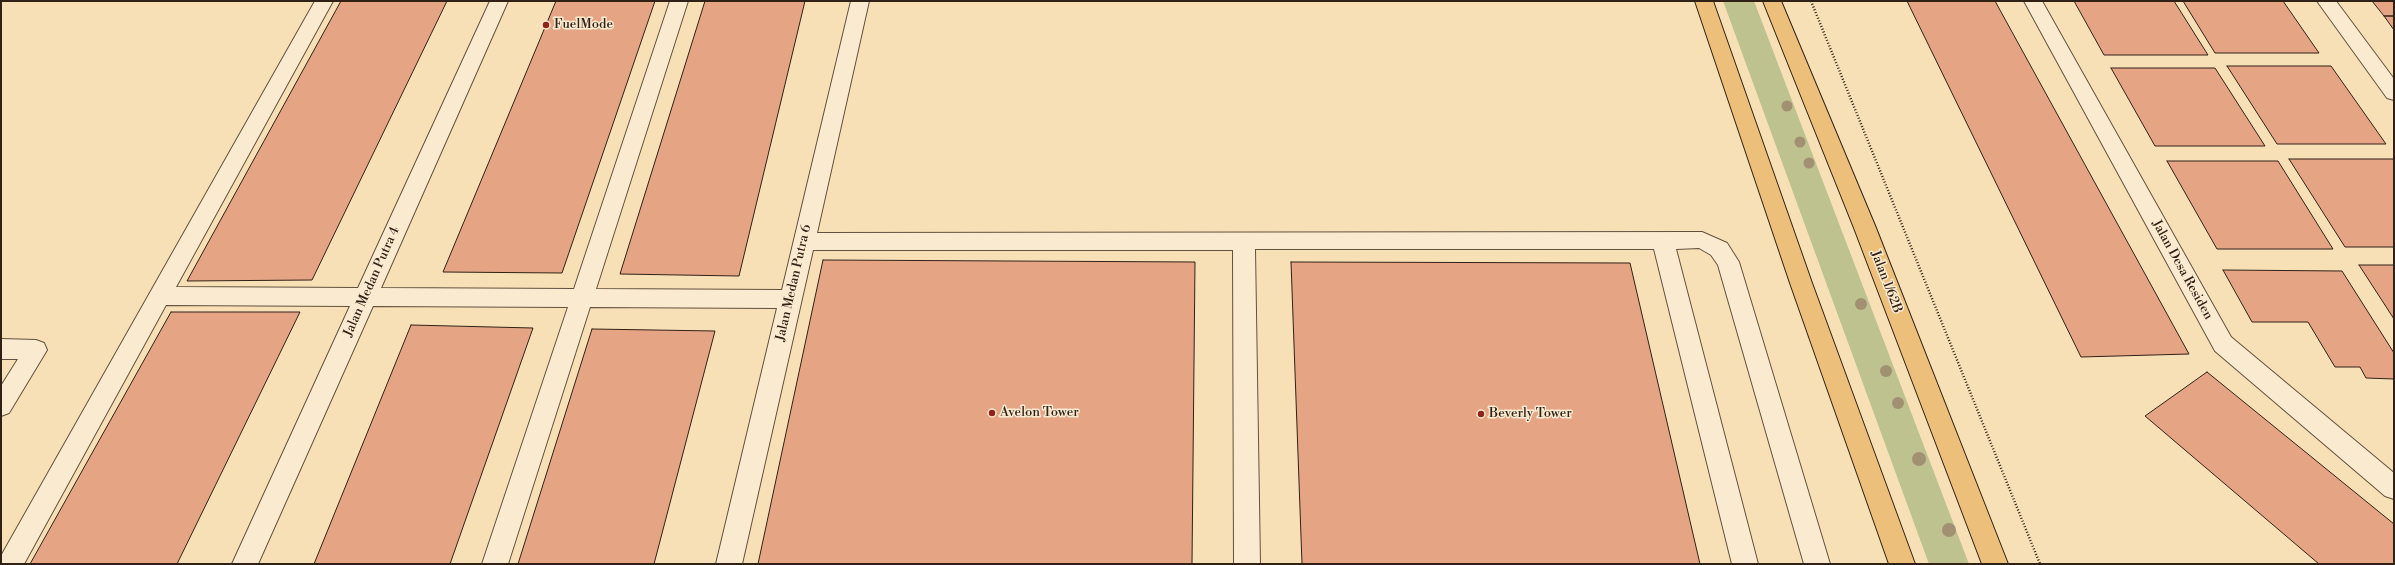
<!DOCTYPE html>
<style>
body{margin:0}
#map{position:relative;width:2395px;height:565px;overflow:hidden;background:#f8e0b6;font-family:"Libre Bodoni",serif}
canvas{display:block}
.frame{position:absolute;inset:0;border:2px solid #302116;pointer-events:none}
</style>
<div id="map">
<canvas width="2395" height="565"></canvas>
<div class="frame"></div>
</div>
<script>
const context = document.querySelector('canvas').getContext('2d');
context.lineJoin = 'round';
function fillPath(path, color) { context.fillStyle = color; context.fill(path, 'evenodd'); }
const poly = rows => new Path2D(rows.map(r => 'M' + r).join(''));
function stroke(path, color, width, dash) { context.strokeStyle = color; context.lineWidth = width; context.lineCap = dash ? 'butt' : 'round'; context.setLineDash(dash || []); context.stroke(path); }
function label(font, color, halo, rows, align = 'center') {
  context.font = font + ' "Libre Bodoni",serif'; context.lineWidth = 3; context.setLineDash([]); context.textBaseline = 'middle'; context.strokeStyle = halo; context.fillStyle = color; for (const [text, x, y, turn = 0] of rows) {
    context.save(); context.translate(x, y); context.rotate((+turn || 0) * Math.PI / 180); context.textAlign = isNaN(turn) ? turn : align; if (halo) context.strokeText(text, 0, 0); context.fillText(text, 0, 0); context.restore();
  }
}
const green = poly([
 [1723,1,1754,1,1969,564,1929,564]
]);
const building = poly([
 [341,1,447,1,312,280,187,281,341,1],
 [556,1,655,1,562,273,443,272,556,1],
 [705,1,805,1,739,276,620,274,705,1],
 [1907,1,1995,1,2189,354,2081,357,1907,1],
 [2074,1,2174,1,2208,55,2104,55,2074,1],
 [2183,1,2283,1,2319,53,2215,53,2183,1],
 [2372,1,2394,1,2394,16,2384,16,2372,1],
 [2384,16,2394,16,2394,30,2384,16],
 [2227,66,2331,66,2386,144,2277,144,2227,66],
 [2111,68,2215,68,2265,146,2155,146,2111,68],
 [2289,159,2394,159,2394,247,2345,247,2289,159],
 [2167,161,2278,161,2333,249,2217,249,2167,161],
 [823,260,1195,262,1192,564,758,564,823,260],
 [1291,262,1630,263,1700,564,1302,564,1291,262],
 [2359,265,2394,265,2394,319,2359,265],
 [2223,270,2342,271,2394,353,2394,379,2366,378,2360,367,2335,367,2308,322,2252,322,2223,270],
 [171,312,300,312,177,564,30,564,171,312],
 [411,325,533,328,450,564,314,564,411,325],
 [592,329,715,331,654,564,518,564,592,329],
 [2207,372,2394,524,2394,564,2319,564,2145,416,2207,372]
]);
const path = poly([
 [1811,1,2040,564]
]);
const minor = poly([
 [315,1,333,1,176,287,358,288,490,1,508,1,381,288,574,289,670,1,688,1,596,289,782,290,851,1,869,1,817,233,1702,232,1727,243,1739,262,1830,564,1804,564,1718,265,1711,255,1699,248,1676,249,1758,564,1732,564,1654,249,1255,249,1260,564,1234,564,1233,250,813,250,742,564,716,564,777,308,590,307,508,564,482,564,568,307,373,306,258,564,232,564,350,306,166,305,24,564,1,564,1,556,315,1],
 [2024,1,2042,1,2231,337,2394,473,2394,499,2385,496,2215,351,2024,1],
 [2317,1,2336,1,2394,79,2394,100,2387,98,2317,1],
 [1,339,36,340,44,343,47,350,9,413,1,416,1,386,18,359,1,359,1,339]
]);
const major = poly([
 [1695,1,1713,1,1812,283,1915,564,1889,564,1790,283,1695,1],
 [1763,1,1781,1,1876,228,2008,564,1982,564,1854,228,1763,1]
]);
const trees = [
 [1787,106,5.5],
 [1800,142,5.5],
 [1809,163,5.5],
 [1861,304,6],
 [1886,371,6],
 [1898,403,6],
 [1919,459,7],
 [1949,530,7]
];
const markers = [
 [546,25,4,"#8f2418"],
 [992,413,4,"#8f2418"],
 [1481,414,4,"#8f2418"]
];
const poiNames = [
 ["FuelMode",554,25],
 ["Avelon Tower",1000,413],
 ["Beverly Tower",1489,414]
];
const streetNames = [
 ["Jalan Desa Residen",2182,270,61],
 ["Jalan Medan Putra 4",372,282,-66],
 ["Jalan 1/62B",1886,282,69],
 ["Jalan Medan Putra 6",794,283,-77]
];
fillPath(green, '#bdc28e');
fillPath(building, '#e5a585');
stroke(building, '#302116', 1);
stroke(minor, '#62513e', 2);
stroke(major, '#302116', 2);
stroke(path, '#302116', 2.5, [1, 2]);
fillPath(minor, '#faebd0');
fillPath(major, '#ecc07b');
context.fillStyle = '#a19172';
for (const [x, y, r] of trees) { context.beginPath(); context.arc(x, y, r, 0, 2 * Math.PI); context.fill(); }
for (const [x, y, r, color] of markers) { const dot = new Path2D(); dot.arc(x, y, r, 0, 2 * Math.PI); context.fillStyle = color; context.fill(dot); stroke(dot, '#faebd0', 1.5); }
label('13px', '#302116', '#faebd0', poiNames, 'left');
label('13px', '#302116', '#faebd0', streetNames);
</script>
